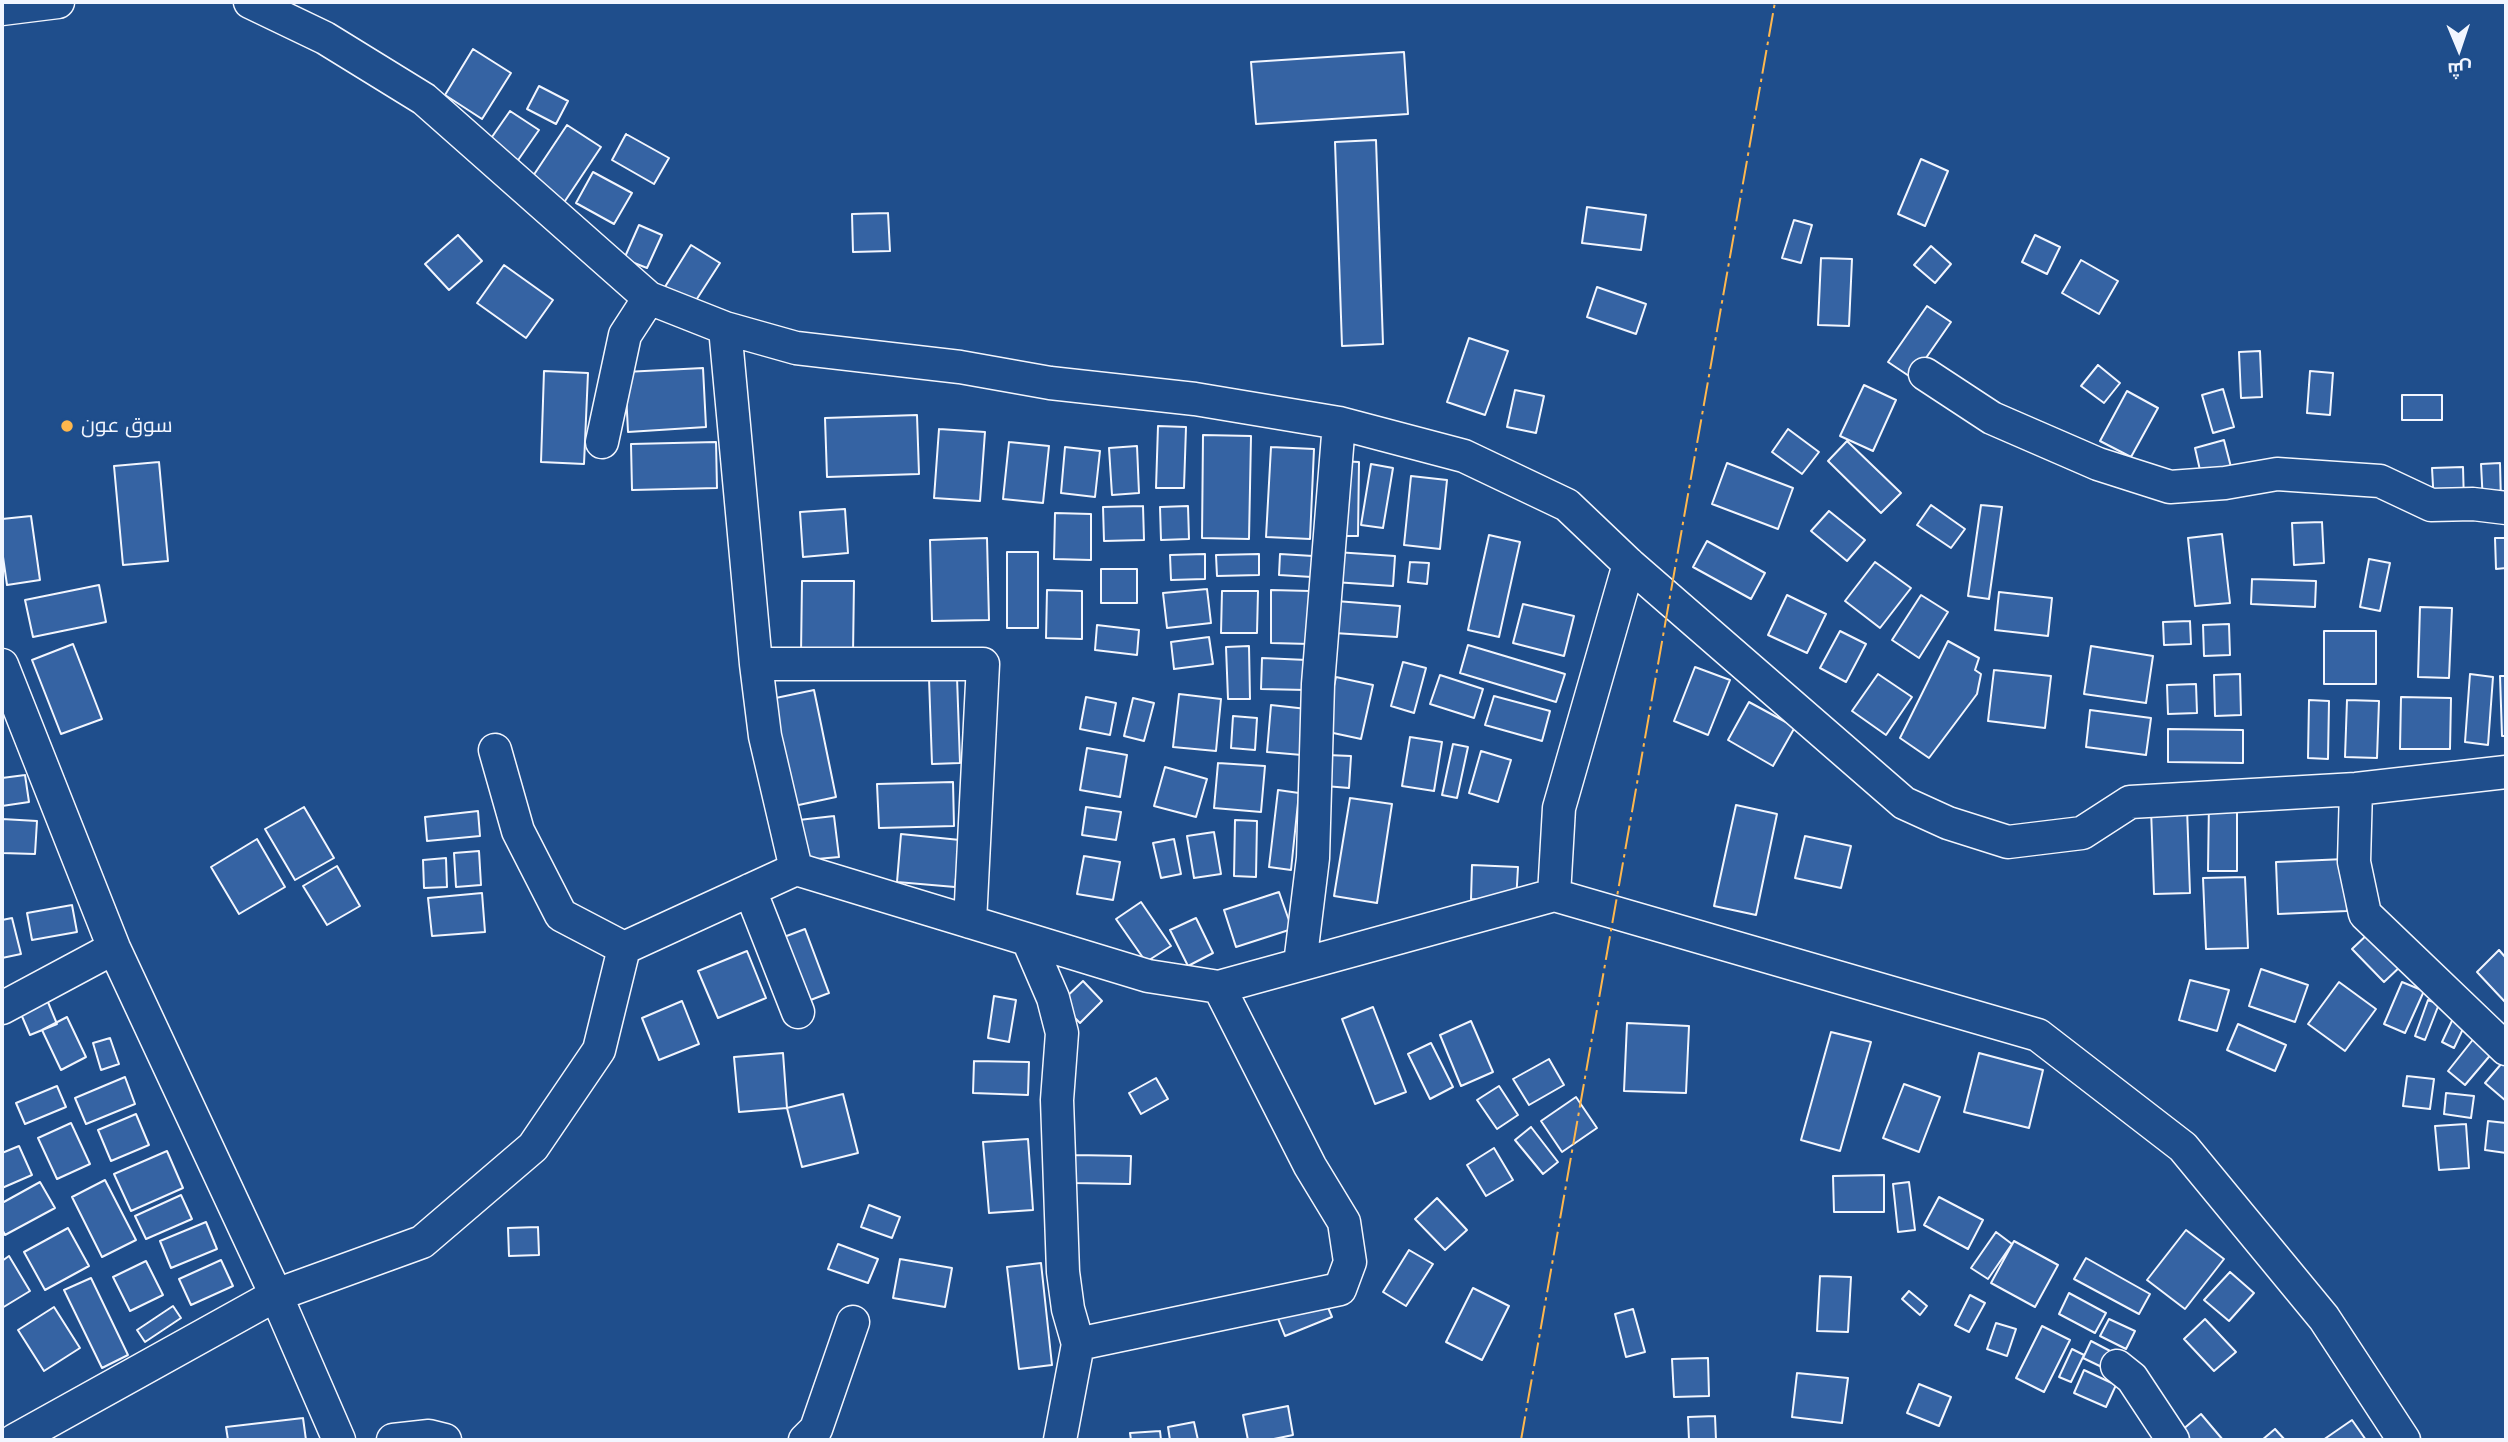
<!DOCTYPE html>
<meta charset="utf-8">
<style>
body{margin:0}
#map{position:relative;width:2508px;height:1442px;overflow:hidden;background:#1f4e8c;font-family:"Open Sans",Cairo,sans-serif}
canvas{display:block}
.frame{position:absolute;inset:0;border:4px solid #f2f6ff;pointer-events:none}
.north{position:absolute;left:2424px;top:14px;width:70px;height:70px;-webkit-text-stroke:5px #1f4e8c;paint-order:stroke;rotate:178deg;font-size:19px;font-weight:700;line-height:28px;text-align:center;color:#f2f6ff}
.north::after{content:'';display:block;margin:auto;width:24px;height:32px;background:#f2f6ff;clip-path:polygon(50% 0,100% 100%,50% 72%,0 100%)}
</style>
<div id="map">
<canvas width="2508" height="1442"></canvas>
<div class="frame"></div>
<div class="north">ش</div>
</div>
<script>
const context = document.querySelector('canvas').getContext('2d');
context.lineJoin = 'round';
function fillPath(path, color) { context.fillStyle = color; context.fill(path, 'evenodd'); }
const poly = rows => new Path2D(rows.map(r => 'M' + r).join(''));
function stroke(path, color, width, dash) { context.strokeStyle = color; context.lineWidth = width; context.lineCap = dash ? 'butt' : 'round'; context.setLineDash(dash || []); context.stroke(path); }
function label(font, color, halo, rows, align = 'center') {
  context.font = font + ' "Open Sans",Cairo,sans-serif'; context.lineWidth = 5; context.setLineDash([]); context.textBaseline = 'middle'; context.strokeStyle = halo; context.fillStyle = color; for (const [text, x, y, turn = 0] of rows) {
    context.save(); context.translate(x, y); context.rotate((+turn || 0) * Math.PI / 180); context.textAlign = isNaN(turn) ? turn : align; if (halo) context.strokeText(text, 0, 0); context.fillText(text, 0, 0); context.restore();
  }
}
const building = poly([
 [473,49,511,73,482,119,445,95,473,49],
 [1404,52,1408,114,1256,124,1251,62,1404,52],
 [539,86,568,101,556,124,527,109,539,86],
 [510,111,539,130,514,166,485,147,510,111],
 [567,125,601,147,563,204,529,182,567,125],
 [626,134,669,158,654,184,612,160,626,134],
 [1376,140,1383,344,1342,346,1335,142,1376,140],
 [1921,159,1948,171,1925,226,1898,214,1921,159],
 [593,172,632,193,614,224,576,203,593,172],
 [1587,207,1646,215,1641,250,1582,243,1587,207],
 [888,213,890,251,853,252,852,214,888,213],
 [1794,220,1812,225,1801,263,1782,258,1794,220],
 [639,225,662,235,647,268,624,259,639,225],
 [458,235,482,261,449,290,425,264,458,235],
 [2035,235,2060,247,2047,274,2022,262,2035,235],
 [691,245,720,263,691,308,663,290,691,245],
 [1931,246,1951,264,1935,283,1914,265,1931,246],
 [1821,258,1852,259,1849,326,1818,325,1821,258],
 [2081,260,2118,281,2099,314,2062,293,2081,260],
 [504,265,553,300,526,338,477,303,504,265],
 [1597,287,1646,304,1636,334,1587,317,1597,287],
 [1927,306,1951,322,1912,378,1888,362,1927,306],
 [1469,338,1508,351,1485,415,1447,402,1469,338],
 [2260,351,2262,397,2241,398,2239,352,2260,351],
 [2098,365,2120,383,2104,403,2081,386,2098,365],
 [703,368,706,427,628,432,625,372,703,368],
 [544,371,588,373,584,464,541,462,544,371],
 [2310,371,2333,373,2330,415,2307,413,2310,371],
 [1864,385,1896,400,1873,451,1840,436,1864,385],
 [2223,389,2234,427,2213,433,2202,395,2223,389],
 [1515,390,1544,396,1536,433,1507,427,1515,390],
 [2127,391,2158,408,2131,457,2100,441,2127,391],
 [2402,395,2442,395,2442,420,2402,420,2402,395],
 [917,415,919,474,827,477,825,418,917,415],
 [1158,426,1186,427,1184,488,1156,488,1158,426],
 [939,429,985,432,980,501,934,498,939,429],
 [1788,429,1819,452,1802,474,1772,452,1788,429],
 [1203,435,1251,436,1249,539,1202,538,1203,435],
 [2224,440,2232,471,2202,479,2195,448,2224,440],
 [1847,441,1901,493,1881,513,1828,461,1847,441],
 [716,442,717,488,632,490,631,444,716,442],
 [1009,442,1049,446,1043,503,1003,499,1009,442],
 [1137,446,1139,493,1112,495,1109,448,1137,446],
 [1065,447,1100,451,1095,497,1061,493,1065,447],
 [1271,447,1314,449,1310,539,1266,537,1271,447],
 [1339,461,1359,462,1358,536,1337,536,1339,461],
 [159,462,168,561,123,565,114,466,159,462],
 [1727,463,1793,488,1778,529,1712,504,1727,463],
 [2500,463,2501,502,2483,503,2481,464,2500,463],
 [1371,464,1393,468,1383,528,1361,525,1371,464],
 [2463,467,2464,503,2434,504,2432,468,2463,467],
 [1411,476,1447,480,1440,549,1404,545,1411,476],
 [1931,505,1965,529,1951,548,1917,525,1931,505],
 [1981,505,2002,507,1989,599,1968,596,1981,505],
 [1143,506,1144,540,1104,541,1103,507,1143,506],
 [1188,506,1189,539,1161,540,1160,507,1188,506],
 [845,509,848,553,803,557,800,512,845,509],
 [1829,511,1865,540,1847,561,1811,531,1829,511],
 [1055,513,1091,514,1091,560,1054,559,1055,513],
 [31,516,40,580,7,585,2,550,2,519,31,516],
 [2322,522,2324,563,2294,565,2292,523,2322,522],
 [2222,534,2230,603,2195,606,2188,538,2222,534],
 [1489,535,1520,542,1499,637,1468,630,1489,535],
 [987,538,989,620,932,621,930,540,987,538],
 [2495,538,2506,538,2506,568,2496,569,2495,538],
 [1707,541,1765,573,1751,599,1693,567,1707,541],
 [1007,552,1038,552,1038,628,1007,628,1007,552],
 [1336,552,1395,556,1393,586,1334,582,1336,552],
 [1205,554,1205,579,1171,580,1170,555,1205,554],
 [1259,554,1259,575,1217,576,1216,555,1259,554],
 [1280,554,1313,556,1312,577,1279,575,1280,554],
 [2369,559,2390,563,2380,611,2360,607,2369,559],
 [1410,562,1429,563,1427,584,1408,582,1410,562],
 [1875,562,1911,588,1880,628,1845,601,1875,562],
 [1101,569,1137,569,1137,603,1101,603,1101,569],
 [2252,579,2316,581,2315,607,2251,604,2252,579],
 [802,581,854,581,853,655,801,654,802,581],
 [99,585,106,622,33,637,25,600,99,585],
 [1207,589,1211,623,1167,628,1163,593,1207,589],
 [1047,590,1082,591,1082,639,1046,638,1047,590],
 [1271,590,1310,591,1310,644,1271,643,1271,590],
 [1222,591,1258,591,1257,633,1221,633,1222,591],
 [1999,592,2052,598,2048,636,1995,630,1999,592],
 [1787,595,1826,614,1807,653,1768,635,1787,595],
 [1921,595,1948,612,1919,658,1892,640,1921,595],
 [1336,601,1400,606,1397,637,1334,633,1336,601],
 [1523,604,1574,616,1564,656,1513,643,1523,604],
 [2420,607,2452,608,2449,678,2418,677,2420,607],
 [2190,621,2191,644,2164,645,2163,622,2190,621],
 [2229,624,2230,655,2204,656,2203,625,2229,624],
 [1097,625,1139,630,1137,655,1095,650,1097,625],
 [1840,631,1866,644,1846,682,1820,668,1840,631],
 [2324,631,2376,631,2376,684,2324,684,2324,631],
 [1209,637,1213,664,1174,669,1171,642,1209,637],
 [1948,641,1979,658,1975,670,1981,674,1977,694,1929,758,1900,738,1948,641],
 [73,644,102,719,61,734,32,660,73,644],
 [1468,645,1565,674,1556,702,1460,673,1468,645],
 [1249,646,1250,699,1228,699,1226,647,1249,646],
 [2091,646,2153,656,2146,703,2084,694,2091,646],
 [1262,658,1307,660,1306,690,1261,689,1262,658],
 [1403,662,1426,668,1414,713,1391,706,1403,662],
 [1695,667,1730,680,1708,735,1674,721,1695,667],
 [1994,670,2051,676,2045,728,1988,721,1994,670],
 [1878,674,1912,697,1886,735,1852,711,1878,674],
 [2240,674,2241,715,2215,716,2214,675,2240,674],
 [2470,674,2493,677,2488,745,2465,742,2470,674],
 [1440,675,1483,689,1474,718,1430,704,1440,675],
 [2500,676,2506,676,2506,736,2502,736,2500,676],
 [957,677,960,763,932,764,929,678,957,677],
 [1336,677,1373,685,1361,739,1324,731,1336,677],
 [2196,684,2197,713,2168,714,2167,685,2196,684],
 [814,690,836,797,794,806,771,699,814,690],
 [1179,694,1221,699,1216,751,1173,747,1179,694],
 [1494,696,1550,711,1542,741,1485,725,1494,696],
 [1086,697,1116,703,1110,735,1080,729,1086,697],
 [2401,697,2451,698,2450,749,2400,749,2401,697],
 [1133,698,1154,703,1144,741,1124,736,1133,698],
 [2309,700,2329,701,2328,759,2308,758,2309,700],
 [2347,700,2379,701,2377,758,2345,757,2347,700],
 [1749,702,1795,727,1773,766,1728,740,1749,702],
 [1271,705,1307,709,1302,755,1267,752,1271,705],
 [2090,710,2151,718,2146,755,2086,747,2090,710],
 [1233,716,1257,718,1255,750,1231,748,1233,716],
 [2168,729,2243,730,2243,763,2168,762,2168,729],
 [1410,737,1442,742,1434,791,1402,786,1410,737],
 [1453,744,1468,747,1457,798,1442,795,1453,744],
 [1087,748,1127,755,1120,797,1080,790,1087,748],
 [1481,751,1511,760,1498,802,1469,793,1481,751],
 [1327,755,1351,756,1349,788,1325,786,1327,755],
 [1218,763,1265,766,1261,812,1214,808,1218,763],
 [1165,767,1207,779,1196,817,1154,806,1165,767],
 [25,775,29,802,2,806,2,778,25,775],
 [953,782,954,826,879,828,877,784,953,782],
 [1278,790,1299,793,1291,870,1269,867,1278,790],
 [1350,798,1392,804,1377,903,1334,896,1350,798],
 [2209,800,2237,800,2237,871,2208,871,2209,800],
 [1736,805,1777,814,1756,915,1714,906,1736,805],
 [304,807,334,858,295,880,265,829,304,807],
 [1086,807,1121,812,1116,840,1082,835,1086,807],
 [2187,808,2190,893,2154,894,2151,809,2187,808],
 [478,811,480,836,427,841,425,817,478,811],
 [834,816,839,857,795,861,790,821,834,816],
 [2,819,37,821,35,854,2,853,2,819],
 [1235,820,1257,821,1256,877,1234,876,1235,820],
 [1214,832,1221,874,1194,878,1187,836,1214,832],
 [901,834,960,840,955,887,897,882,901,834],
 [1805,836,1851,846,1841,888,1795,878,1805,836],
 [257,839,285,887,239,914,211,867,257,839],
 [1174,839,1181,874,1161,878,1153,843,1174,839],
 [479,851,481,885,456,887,454,853,479,851],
 [1084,856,1120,862,1113,900,1077,894,1084,856],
 [446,858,447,887,424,888,423,860,446,858],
 [2345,859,2347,911,2278,914,2276,862,2345,859],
 [1472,865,1518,867,1516,902,1471,899,1472,865],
 [337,866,360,906,327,925,303,886,337,866],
 [2245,877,2248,948,2206,949,2203,878,2245,877],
 [1279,892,1292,929,1236,947,1224,910,1279,892],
 [482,893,485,932,432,936,428,898,482,893],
 [1141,902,1171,946,1146,962,1116,919,1141,902],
 [72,905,77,932,32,940,27,913,72,905],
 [12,918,21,954,2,958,2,920,12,918],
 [1196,918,1213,953,1188,966,1170,930,1196,918],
 [805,929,829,993,800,1004,776,940,805,929],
 [2371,931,2403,964,2384,982,2352,949,2371,931],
 [2499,950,2506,958,2506,1003,2477,972,2499,950],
 [747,951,766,998,718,1018,698,971,747,951],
 [2261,969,2308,985,2295,1022,2249,1006,2261,969],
 [2190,980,2229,990,2217,1031,2179,1020,2190,980],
 [1083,981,1102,1001,1080,1023,1060,1003,1083,981],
 [2339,982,2376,1009,2345,1051,2308,1024,2339,982],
 [2402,982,2424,991,2405,1033,2384,1024,2402,982],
 [45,995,57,1024,30,1035,18,1007,45,995],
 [994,996,1016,1000,1009,1042,988,1038,994,996],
 [2428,1000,2439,1004,2425,1040,2415,1036,2428,1000],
 [682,1001,699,1044,659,1060,642,1018,682,1001],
 [1373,1007,1406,1092,1375,1104,1342,1019,1373,1007],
 [2458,1008,2470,1014,2454,1048,2442,1042,2458,1008],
 [67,1017,86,1057,61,1070,42,1030,67,1017],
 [1471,1021,1493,1072,1461,1086,1440,1035,1471,1021],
 [1627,1023,1689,1026,1686,1093,1624,1091,1627,1023],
 [2238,1024,2286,1045,2275,1071,2227,1050,2238,1024],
 [1831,1032,1871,1042,1840,1151,1801,1140,1831,1032],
 [2475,1037,2493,1052,2465,1085,2448,1071,2475,1037],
 [110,1038,119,1064,101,1070,93,1043,110,1038],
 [1431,1043,1453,1087,1430,1099,1408,1054,1431,1043],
 [783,1053,787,1108,739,1112,734,1057,783,1053],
 [1979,1053,2043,1070,2029,1128,1964,1112,1979,1053],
 [1549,1059,1564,1085,1529,1105,1513,1079,1549,1059],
 [974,1061,1029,1062,1028,1095,973,1093,974,1061],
 [2502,1063,2506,1066,2506,1101,2485,1083,2502,1063],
 [2407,1076,2434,1079,2430,1109,2403,1106,2407,1076],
 [125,1077,135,1104,86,1124,75,1098,125,1077],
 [1156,1078,1168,1099,1141,1114,1129,1093,1156,1078],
 [1904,1084,1940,1097,1919,1152,1883,1138,1904,1084],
 [57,1086,66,1107,25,1124,16,1103,57,1086],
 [1499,1086,1518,1115,1497,1129,1477,1100,1499,1086],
 [2446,1093,2474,1096,2471,1118,2444,1114,2446,1093],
 [843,1094,858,1153,802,1167,787,1108,843,1094],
 [1576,1097,1597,1128,1562,1152,1541,1121,1576,1097],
 [136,1114,149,1145,111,1161,98,1130,136,1114],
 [2488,1121,2506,1123,2506,1153,2485,1150,2488,1121],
 [71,1123,90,1164,57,1179,38,1138,71,1123],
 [2466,1124,2469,1168,2439,1170,2435,1126,2466,1124],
 [1531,1127,1558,1162,1543,1174,1515,1140,1531,1127],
 [1028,1139,1033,1210,989,1213,983,1142,1028,1139],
 [19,1146,32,1175,2,1188,2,1153,19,1146],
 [1494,1148,1513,1180,1486,1196,1467,1165,1494,1148],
 [167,1151,183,1188,131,1211,114,1174,167,1151],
 [1074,1155,1131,1156,1130,1184,1073,1183,1074,1155],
 [1884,1175,1884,1212,1834,1212,1833,1176,1884,1175],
 [105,1180,136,1240,102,1257,72,1197,105,1180],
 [40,1182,55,1208,5,1235,2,1229,2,1203,40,1182],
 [1909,1182,1915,1230,1898,1232,1893,1184,1909,1182],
 [181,1195,192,1219,146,1239,135,1216,181,1195],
 [1939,1197,1983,1220,1968,1249,1924,1225,1939,1197],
 [1437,1198,1467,1230,1445,1250,1415,1219,1437,1198],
 [869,1205,900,1217,892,1238,861,1227,869,1205],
 [206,1222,217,1249,171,1268,160,1241,206,1222],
 [538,1227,539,1255,509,1256,508,1228,538,1227],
 [68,1228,89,1266,45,1290,24,1252,68,1228],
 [2186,1230,2224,1259,2185,1309,2147,1280,2186,1230],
 [1996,1232,2012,1244,1988,1279,1971,1268,1996,1232],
 [2014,1241,2058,1265,2035,1307,1991,1283,2014,1241],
 [838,1244,878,1259,868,1283,828,1269,838,1244],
 [1409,1250,1433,1264,1406,1306,1383,1292,1409,1250],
 [9,1256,30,1291,2,1308,2,1261,9,1256],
 [2086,1258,2150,1294,2139,1314,2074,1279,2086,1258],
 [900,1259,952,1268,945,1307,893,1298,900,1259],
 [221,1260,233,1286,191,1305,179,1279,221,1260],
 [146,1261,163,1295,130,1311,113,1277,146,1261],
 [1041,1263,1052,1365,1019,1369,1007,1267,1041,1263],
 [2230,1272,2254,1293,2229,1321,2204,1300,2230,1272],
 [1820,1276,1851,1277,1848,1332,1817,1331,1820,1276],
 [91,1278,128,1355,102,1368,64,1290,91,1278],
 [1473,1288,1509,1306,1482,1360,1446,1342,1473,1288],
 [1909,1291,1927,1306,1920,1315,1902,1299,1909,1291],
 [1322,1293,1332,1317,1285,1336,1275,1311,1322,1293],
 [2069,1293,2106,1313,2095,1333,2059,1314,2069,1293],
 [1970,1295,1985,1303,1969,1332,1955,1325,1970,1295],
 [173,1306,181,1318,145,1342,137,1330,173,1306],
 [54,1307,80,1348,44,1371,18,1330,54,1307],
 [1633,1309,1645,1352,1626,1357,1615,1314,1633,1309],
 [2109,1319,2135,1331,2126,1349,2100,1336,2109,1319],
 [2205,1319,2236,1352,2214,1371,2184,1339,2205,1319],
 [1996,1323,2016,1329,2007,1356,1987,1349,1996,1323],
 [2042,1326,2070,1340,2044,1392,2016,1378,2042,1326],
 [2091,1341,2114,1353,2106,1369,2083,1358,2091,1341],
 [2072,1349,2084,1355,2071,1382,2059,1377,2072,1349],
 [1708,1358,1709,1396,1674,1397,1672,1359,1708,1358],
 [2084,1370,2116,1385,2106,1407,2074,1393,2084,1370],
 [1797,1373,1848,1378,1842,1423,1792,1417,1797,1373],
 [1919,1384,1951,1397,1939,1426,1907,1413,1919,1384],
 [1288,1406,1293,1435,1269,1440,1248,1440,1243,1415,1288,1406],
 [2201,1414,2223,1440,2189,1440,2181,1431,2201,1414],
 [1715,1416,1716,1440,1689,1440,1688,1417,1715,1416],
 [303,1418,306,1440,228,1440,226,1427,303,1418],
 [2352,1420,2366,1440,2323,1440,2352,1420],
 [1194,1422,1198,1440,1170,1440,1168,1427,1194,1422],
 [2275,1429,2285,1440,2262,1440,2275,1429],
 [1160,1431,1161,1440,1131,1440,1130,1433,1160,1431]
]);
const minor = poly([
 [250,2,325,38,424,99,649,298,725,328,796,348,960,367,1050,383,1195,399,1339,423,1464,456,1567,505,1629,564,1904,803,1948,823,2008,842,2082,833,2130,802,2356,789,2506,772],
 [2,9,58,2],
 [725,328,756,664,765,736,796,869],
 [1925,374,1992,418,2098,464,2170,487,2225,483,2277,474,2380,481,2431,505,2473,504,2506,508],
 [602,442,625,335,649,298],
 [756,664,983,664,970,922],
 [2,665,114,948,276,1295,339,1440],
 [495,750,518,831,561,915,624,948],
 [2356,789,2354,862,2365,914,2506,1049],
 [750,890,798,1012],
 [1554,895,1559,808,1629,564],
 [1028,940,1053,998,1062,1033,1057,1100,1063,1272,1068,1309,1078,1344],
 [1300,964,1313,858,1318,684,1339,423],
 [2,1008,114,948],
 [2117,1366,2132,1378,2173,1440],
 [15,1440,276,1295,422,1242,533,1147,599,1050,624,948,796,869,1148,976,1219,987,1554,895,2038,1035,2183,1147,2324,1318,2404,1440],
 [393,1440,429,1436,445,1440],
 [805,1440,816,1429,853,1322],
 [1060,1440,1078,1344,1340,1289,1350,1262,1344,1222,1310,1166,1219,987]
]);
const power = poly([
 [1521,1440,1775,2]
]);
const markers = [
 [67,426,7,"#ffb74d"]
];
const poiNames = [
 ["سوق عون",81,426]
];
fillPath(building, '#3563a3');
stroke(building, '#f2f6ff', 2);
stroke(minor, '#f2f6ff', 35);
stroke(minor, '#1f4e8c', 32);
stroke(power, '#ffb74d', 2, [24, 5, 3.5, 5]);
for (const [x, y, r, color] of markers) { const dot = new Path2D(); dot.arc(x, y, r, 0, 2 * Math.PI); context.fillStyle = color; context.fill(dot); stroke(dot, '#1f4e8c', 2.5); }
label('21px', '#f2f6ff', '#1f4e8c', poiNames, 'left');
</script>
